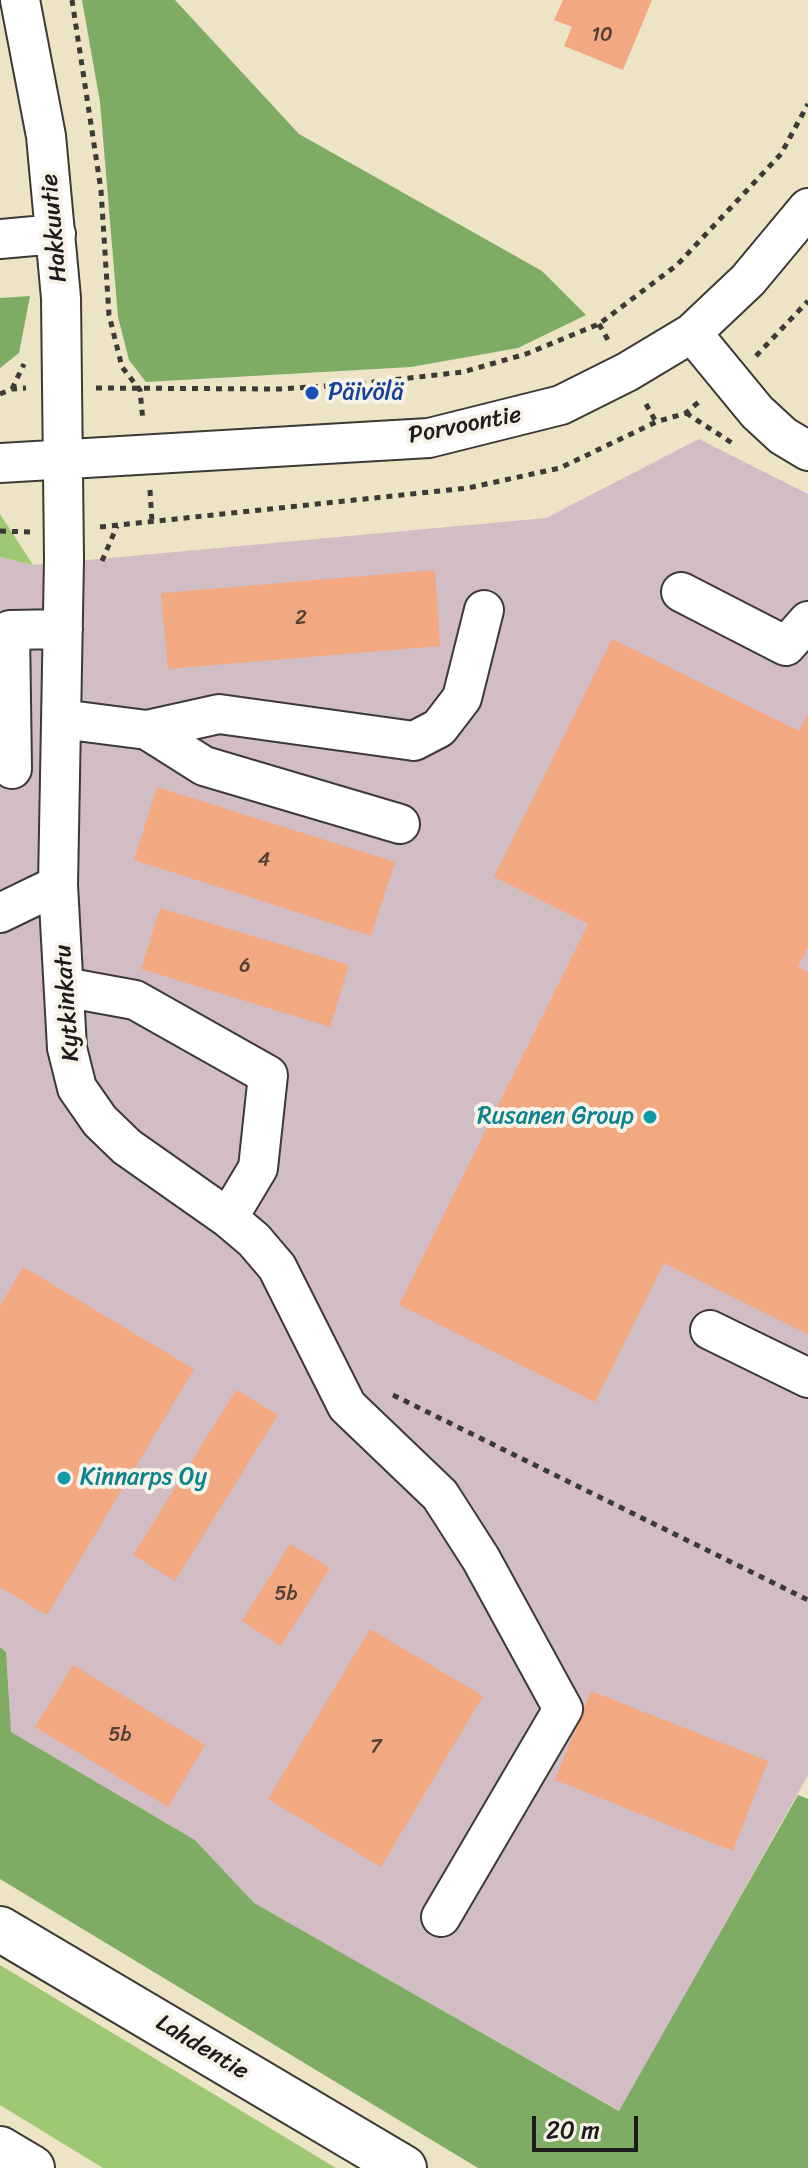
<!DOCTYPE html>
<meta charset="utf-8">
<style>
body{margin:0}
#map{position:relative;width:808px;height:2168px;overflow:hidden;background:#ede3c5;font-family:Sriracha,sans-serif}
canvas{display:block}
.scale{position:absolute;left:532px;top:2116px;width:106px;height:36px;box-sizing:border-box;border:4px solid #1c1c1c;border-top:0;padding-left:10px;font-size:24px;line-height:28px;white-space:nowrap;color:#1c1c1c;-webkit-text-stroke:6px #f7f3e8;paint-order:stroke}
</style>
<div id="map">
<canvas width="808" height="2168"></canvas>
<div class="scale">20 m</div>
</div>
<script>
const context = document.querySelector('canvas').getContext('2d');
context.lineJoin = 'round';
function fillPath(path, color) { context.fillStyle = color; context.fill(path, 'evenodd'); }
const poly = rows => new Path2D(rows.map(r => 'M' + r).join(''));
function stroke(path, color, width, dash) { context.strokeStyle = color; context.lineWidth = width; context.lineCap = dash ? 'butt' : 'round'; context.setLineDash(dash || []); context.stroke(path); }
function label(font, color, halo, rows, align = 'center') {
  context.font = font + ' Sriracha,sans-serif'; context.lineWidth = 8; context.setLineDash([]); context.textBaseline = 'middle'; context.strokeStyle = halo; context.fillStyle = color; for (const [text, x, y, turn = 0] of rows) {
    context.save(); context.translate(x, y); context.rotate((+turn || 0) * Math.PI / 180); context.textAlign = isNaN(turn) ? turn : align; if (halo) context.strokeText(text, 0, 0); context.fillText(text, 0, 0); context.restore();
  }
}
const industrial = poly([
 [699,439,808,494,808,1775,620,2111,253,1903,195,1840,10,1732,6,1652,0,1647,0,557,33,565,546,518]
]);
const green = poly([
 [0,514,33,565,0,557],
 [0,1965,336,2168,103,2168,0,2105]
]);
const forest = poly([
 [82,0,175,0,299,134,542,271,586,315,518,348,411,367,146,382,129,360,118,317,100,102],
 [30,296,19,353,0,368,0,298],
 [0,1647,6,1652,11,1732,195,1840,254,1903,619,2111,798,1795,808,1799,808,2168,478,2168,0,1879]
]);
const building = poly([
 [563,0,652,0,623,70,564,46,572,27,554,20],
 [435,570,440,646,168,669,161,593],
 [612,639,799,731,808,714,808,947,798,967,808,972,808,1334,664,1263,595,1402,399,1305,588,924,494,877],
 [157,787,395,862,371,936,134,860],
 [160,908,349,965,330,1027,141,969],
 [23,1267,194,1369,47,1615,0,1587,0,1306],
 [236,1390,278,1415,175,1581,133,1555],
 [290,1544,330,1568,281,1646,242,1621],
 [370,1629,483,1696,381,1867,268,1799],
 [73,1665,205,1745,168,1807,35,1727],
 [591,1691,768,1761,733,1851,555,1780]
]);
const path = poly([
 [72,0,101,190,109,315,122,367,140,390,143,421],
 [599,324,608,340],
 [756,356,808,301],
 [96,388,280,389,356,384,463,372,526,354,599,324,677,265,781,154,808,104],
 [12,389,24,364],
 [0,394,12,389,26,388],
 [646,404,656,422],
 [686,413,732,443],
 [150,490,152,522],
 [100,527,468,488,560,468,656,422,686,413,701,400],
 [0,531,30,532],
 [102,561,117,526],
 [393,1395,808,1600]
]);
const minor = poly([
 [20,0,46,136,61,298,64,559,58,885,67,1048,77,1088,100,1121,127,1147,228,1218,254,1240,277,1267,347,1406,440,1495,481,1559,563,1709,441,1917],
 [0,239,56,234],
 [692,333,757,412,783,436,808,451],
 [0,463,429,438,561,405,627,372,692,333,748,280,808,208],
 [681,592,786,646,808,621],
 [61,719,147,730,204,766,400,824],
 [147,730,219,714,414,741,439,728,462,698,484,610],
 [12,769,10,630,63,629],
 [0,913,58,885],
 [64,987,135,1000,268,1075,258,1168,228,1218],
 [710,1330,808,1378]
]);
const major = poly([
 [0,1929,404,2168]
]);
const highway = poly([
 [0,2149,32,2168]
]);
const markers = [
 [312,393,8,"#1a4fb4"],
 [650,1117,8,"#0f9aa8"],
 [64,1478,8,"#0f9aa8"]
];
const numberNames = [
 ["10",602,36],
 ["2",301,619],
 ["4",264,861],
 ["6",245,967],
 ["5b",286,1595],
 ["5b",120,1736],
 ["7",376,1748]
];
const streetNames = [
 ["Hakkuutie",55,228,-95],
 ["Porvoontie",465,426,-11],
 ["Kytkinkatu",68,1003,-94],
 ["Lahdentie",202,2048,31]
];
const transitNames = [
 ["Päivölä",328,393]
];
const cultureNames = [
 ["Rusanen Group",634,1117],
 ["Kinnarps Oy",80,1478,"left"]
];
fillPath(industrial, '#d2bdc5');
fillPath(green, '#9fc873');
fillPath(forest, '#7fac65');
fillPath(building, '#f2a982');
stroke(minor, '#3b3a35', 42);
stroke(major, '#3b3a35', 48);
stroke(highway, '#3b3a35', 48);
stroke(path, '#3b3a35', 5, [6, 6]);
stroke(minor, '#fff', 38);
stroke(major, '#fff', 44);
stroke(highway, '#fff', 44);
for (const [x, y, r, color] of markers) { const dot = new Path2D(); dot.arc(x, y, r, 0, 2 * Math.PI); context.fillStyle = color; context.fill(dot); stroke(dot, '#f7f3e8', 3); }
label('20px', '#523f36', null, numberNames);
label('24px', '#1c1c1c', '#f7f3e8', streetNames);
label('24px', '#164399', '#f7f3e8', transitNames, 'left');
label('24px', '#0d838f', '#f7f3e8', cultureNames, 'right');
</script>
